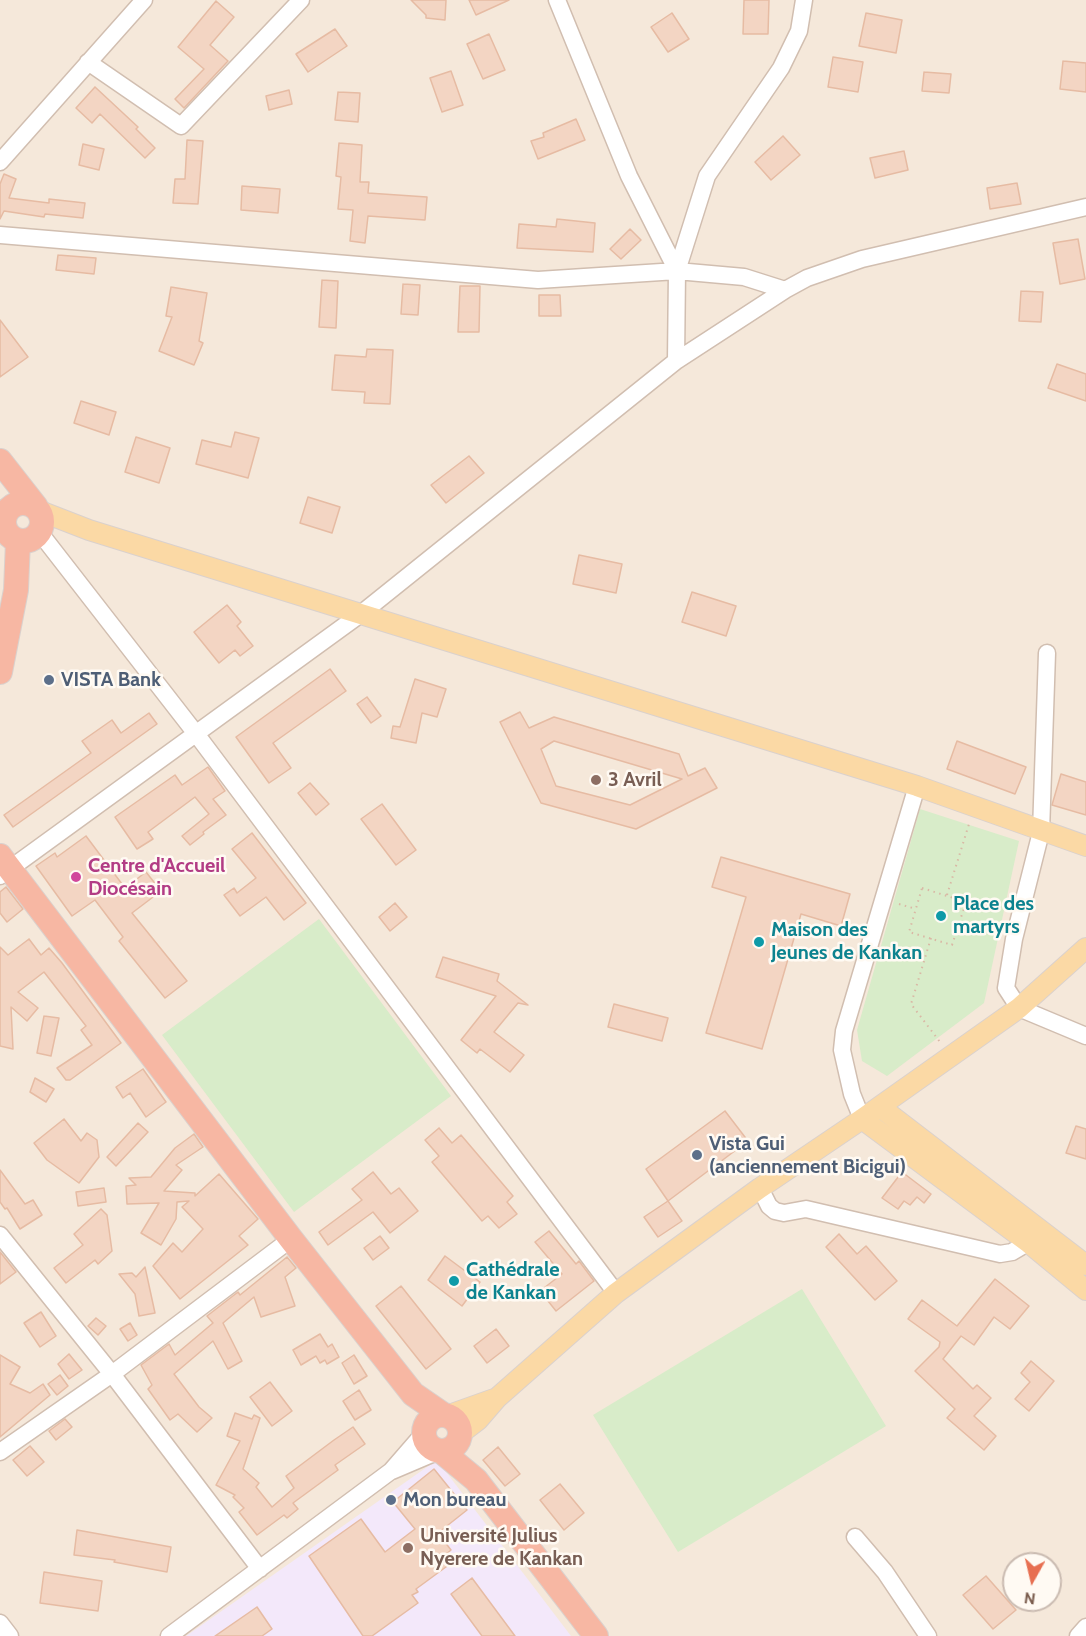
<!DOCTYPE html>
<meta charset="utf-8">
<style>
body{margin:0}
#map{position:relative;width:1086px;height:1636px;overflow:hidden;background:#fdf6ec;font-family:Cabin,sans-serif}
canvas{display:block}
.north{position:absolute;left:1002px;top:1552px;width:60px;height:60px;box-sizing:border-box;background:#fffaf3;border:2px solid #cabbb1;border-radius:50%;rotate:188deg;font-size:16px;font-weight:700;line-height:24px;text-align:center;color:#7a5c4d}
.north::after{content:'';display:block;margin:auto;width:21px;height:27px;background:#e76f51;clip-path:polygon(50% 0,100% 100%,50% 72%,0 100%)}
</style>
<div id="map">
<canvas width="1086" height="1636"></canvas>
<div class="north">N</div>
</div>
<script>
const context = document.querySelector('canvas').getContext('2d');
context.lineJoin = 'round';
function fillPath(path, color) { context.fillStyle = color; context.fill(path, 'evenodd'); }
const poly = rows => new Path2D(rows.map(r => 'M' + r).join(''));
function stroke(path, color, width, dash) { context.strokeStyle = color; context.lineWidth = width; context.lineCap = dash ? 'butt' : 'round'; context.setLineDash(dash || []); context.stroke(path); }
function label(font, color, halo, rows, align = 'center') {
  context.font = font + ' Cabin,sans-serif'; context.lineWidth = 5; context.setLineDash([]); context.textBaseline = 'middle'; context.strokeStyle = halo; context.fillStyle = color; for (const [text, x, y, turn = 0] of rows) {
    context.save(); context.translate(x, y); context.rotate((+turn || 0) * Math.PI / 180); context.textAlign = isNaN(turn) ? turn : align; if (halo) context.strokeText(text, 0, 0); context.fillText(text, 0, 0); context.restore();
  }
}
const residential = poly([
 [0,0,1086,0,1086,1636,0,1636],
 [1014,1564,1050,1564,1050,1600,1014,1600]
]);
const education = poly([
 [437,1460,571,1636,186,1636]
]);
const green = poly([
 [920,809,1019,841,984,1003,887,1076,862,1061,857,1030],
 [319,919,451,1096,294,1212,162,1035],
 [802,1289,886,1426,678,1552,593,1415]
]);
const building = poly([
 [411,0,446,0,445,20,426,18,426,15,411,0],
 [469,0,509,0,476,15,469,0],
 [744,0,769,0,768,34,743,34,744,0],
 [216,1,234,17,210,45,228,61,184,108,175,99,204,69,178,47,216,1],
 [672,13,689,39,668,52,651,27,672,13],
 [866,13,902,20,896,53,859,46,866,13],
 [335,29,347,46,308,72,296,54,335,29],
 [489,34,505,70,483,79,467,44,489,34],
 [833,57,863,62,858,92,828,87,833,57],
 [1063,61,1086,63,1086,92,1060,89,1063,61],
 [451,71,463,105,442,112,430,78,451,71],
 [924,72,951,74,949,93,922,91,924,72],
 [95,87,138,127,136,129,155,148,145,158,100,114,92,123,76,108,95,87],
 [289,90,292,104,269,110,266,96,289,90],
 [338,92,360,93,358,122,335,120,338,92],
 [576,119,585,140,538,159,531,141,544,137,543,133,576,119],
 [783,136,800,155,771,180,755,162,783,136],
 [187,140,203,141,198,204,173,203,175,179,185,179,187,140],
 [339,143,362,145,360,182,369,182,368,193,427,197,425,220,368,216,365,243,350,241,353,210,338,209,341,177,336,176,339,143],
 [83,144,104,149,99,170,79,165,83,144],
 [904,151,908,170,875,178,870,158,904,151],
 [4,174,16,179,9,198,49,203,49,199,85,203,83,218,45,214,44,217,4,211,0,219,0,184,4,174],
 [1017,183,1021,204,990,209,987,188,1017,183],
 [242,186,280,189,278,213,241,210,242,186],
 [557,219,595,223,593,252,517,248,519,224,556,227,557,219],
 [630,229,641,240,621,259,610,249,630,229],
 [1078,239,1085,279,1060,284,1053,243,1078,239],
 [58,255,96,258,94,274,56,270,58,255],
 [322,280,338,281,336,328,319,327,322,280],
 [403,284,420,285,418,315,401,314,403,284],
 [460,286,480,286,479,332,458,332,460,286],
 [171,287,207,293,199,341,203,343,194,365,159,351,172,317,166,316,171,287],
 [1021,291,1043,292,1041,322,1019,321,1021,291],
 [539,295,560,295,561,316,539,316,539,295],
 [0,320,28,357,0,377,0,320],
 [367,349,393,350,390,404,364,403,365,392,332,390,335,355,366,357,367,349],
 [1057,364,1086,374,1086,401,1048,388,1057,364],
 [81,401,116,412,109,435,74,423,81,401],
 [235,432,259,438,248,478,196,464,202,440,231,447,235,432],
 [136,437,170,448,159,483,125,472,136,437],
 [469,456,484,473,446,503,431,485,469,456],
 [308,497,340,507,332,533,300,523,308,497],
 [579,555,622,564,616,593,573,584,579,555],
 [692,592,736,606,726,636,682,622,692,592],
 [227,605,241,622,237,626,253,646,240,656,235,650,219,663,194,632,227,605],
 [330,669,346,691,273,743,291,768,269,783,236,737,330,669],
 [415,679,446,689,437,717,422,713,416,743,391,738,393,726,400,727,415,679],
 [367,697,381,716,371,723,357,704,367,697],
 [520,712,529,728,554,717,679,754,688,776,705,768,717,788,636,829,541,803,500,722,520,712],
 [554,741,682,779,630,805,556,786,541,749,554,741],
 [149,713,157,724,13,827,4,815,91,753,82,741,112,720,121,733,149,713],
 [957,741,1026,767,1015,794,947,769,957,741],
 [208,767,225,791,213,799,226,815,203,832,204,834,190,845,182,836,209,814,195,797,148,832,153,839,137,849,115,817,175,775,182,785,208,767],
 [1061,774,1086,782,1086,815,1052,805,1061,774],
 [310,783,329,804,316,815,298,793,310,783],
 [382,804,416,850,396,865,361,819,382,804],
 [252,833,306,903,284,920,266,897,240,916,224,895,234,888,237,893,256,878,232,849,252,833],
 [86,836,125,888,146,872,161,891,132,913,187,981,165,998,119,941,123,937,95,900,72,916,36,866,55,853,57,857,86,836],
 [721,857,850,894,841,926,801,914,762,1049,706,1033,746,897,712,887,721,857],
 [6,887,23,909,7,922,0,913,0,892,6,887],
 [395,903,407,917,390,931,379,917,395,903],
 [29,939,41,955,49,948,62,963,121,1043,70,1080,66,1080,57,1068,92,1045,81,1030,86,1026,44,972,18,992,38,1008,27,1021,11,1007,13,1049,0,1046,0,947,8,955,29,939],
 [443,957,499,974,497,981,528,1005,518,1003,494,1032,524,1055,510,1072,480,1049,477,1053,461,1040,496,996,436,977,443,957],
 [614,1004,668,1018,662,1041,608,1027,614,1004],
 [44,1016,59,1018,51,1056,37,1053,44,1016],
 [143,1069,166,1102,146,1117,130,1093,123,1098,116,1087,143,1069],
 [35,1078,54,1089,46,1102,30,1092,35,1078],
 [725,1111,748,1141,668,1201,646,1169,725,1111],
 [64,1119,81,1141,87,1133,97,1140,99,1157,79,1183,47,1160,34,1143,64,1119],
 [138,1123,148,1132,116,1166,107,1157,138,1123],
 [1076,1126,1086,1129,1086,1159,1066,1153,1076,1126],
 [439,1128,452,1143,461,1135,513,1196,507,1202,517,1214,499,1228,488,1216,482,1221,432,1162,439,1156,425,1140,439,1128],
 [194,1134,203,1147,176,1165,182,1170,164,1191,195,1193,195,1196,219,1174,258,1219,239,1236,248,1245,180,1299,153,1266,173,1243,182,1252,203,1229,182,1207,189,1201,177,1202,176,1219,161,1245,141,1233,159,1203,127,1204,126,1186,136,1185,129,1178,151,1177,175,1148,194,1134],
 [0,1170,25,1204,33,1200,42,1215,20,1229,7,1208,5,1209,0,1202,0,1170],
 [373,1172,391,1194,399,1188,418,1211,390,1233,373,1212,328,1245,319,1232,362,1200,352,1189,373,1172],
 [902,1172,931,1194,924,1203,917,1197,910,1205,904,1201,898,1209,882,1198,902,1172],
 [104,1188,106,1202,78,1206,76,1192,104,1188],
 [668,1201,682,1221,658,1237,644,1217,668,1201],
 [101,1209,107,1215,112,1251,98,1264,95,1260,66,1283,54,1268,83,1245,74,1234,101,1209],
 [549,1231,576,1264,579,1261,594,1281,556,1311,540,1291,562,1274,535,1242,549,1231],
 [839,1234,857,1254,866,1246,897,1281,875,1300,826,1247,839,1234],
 [380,1236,389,1248,373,1260,364,1248,380,1236],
 [0,1252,16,1272,0,1284,0,1252],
 [445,1256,480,1282,462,1306,428,1280,445,1256],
 [287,1257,296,1268,285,1277,295,1306,261,1317,254,1297,223,1323,242,1361,228,1369,213,1341,174,1374,199,1407,212,1418,197,1432,178,1414,170,1420,148,1389,152,1385,141,1365,169,1344,175,1355,213,1323,207,1316,238,1292,240,1295,287,1257],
 [145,1267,155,1313,139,1316,135,1294,119,1274,132,1273,136,1277,145,1267],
 [995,1279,1029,1306,1010,1329,994,1317,974,1345,961,1336,943,1359,973,1389,977,1385,991,1398,974,1416,996,1436,984,1450,947,1418,955,1409,915,1371,939,1347,940,1342,908,1319,922,1300,957,1326,995,1279],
 [401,1286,451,1349,426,1369,376,1306,401,1286],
 [41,1312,56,1336,40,1347,24,1323,41,1312],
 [96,1318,106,1326,98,1335,88,1326,96,1318],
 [130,1323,137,1335,128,1341,120,1329,130,1323],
 [496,1329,509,1346,487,1363,474,1346,496,1329],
 [320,1334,328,1347,332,1344,339,1357,327,1364,325,1360,320,1363,316,1356,301,1365,293,1350,320,1334],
 [69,1354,82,1370,69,1379,58,1364,69,1354],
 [0,1355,20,1367,10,1384,30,1393,43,1384,50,1395,0,1437,0,1355],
 [354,1355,367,1376,354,1384,342,1363,354,1355],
 [1031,1361,1054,1381,1029,1411,1015,1399,1030,1382,1021,1373,1031,1361],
 [60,1375,68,1386,57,1395,48,1384,60,1375],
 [270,1382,292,1411,272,1426,250,1397,270,1382],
 [359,1390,371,1410,355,1420,343,1401,359,1390],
 [235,1413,252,1419,254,1415,260,1418,243,1469,259,1483,256,1487,272,1507,294,1488,286,1476,334,1440,353,1427,365,1444,335,1465,338,1470,293,1503,298,1509,287,1518,284,1515,257,1535,239,1512,244,1508,233,1497,235,1495,216,1485,240,1441,227,1436,235,1413],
 [65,1419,72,1427,56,1440,49,1431,65,1419],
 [30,1446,44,1462,27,1476,13,1460,30,1446],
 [498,1447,520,1474,505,1486,483,1460,498,1447],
 [434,1469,467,1510,438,1533,451,1550,444,1556,450,1564,416,1589,418,1592,412,1595,418,1603,372,1636,363,1636,309,1556,361,1519,385,1552,415,1529,393,1502,434,1469],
 [560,1484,584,1513,564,1530,540,1500,560,1484],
 [77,1530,171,1547,167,1572,114,1562,115,1560,74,1555,77,1530],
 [44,1572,102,1581,98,1611,40,1603,44,1572],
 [986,1576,1016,1610,993,1629,963,1595,986,1576],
 [472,1578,515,1636,482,1636,451,1594,472,1578],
 [257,1607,272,1629,262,1636,215,1636,257,1607]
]);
const path = poly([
 [922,888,966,902,952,945,909,932,922,888],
 [947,895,969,824],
 [899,904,916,909],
 [960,922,1000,934],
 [931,938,911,1004,940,1042]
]);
const minor = poly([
 [557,0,629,176,677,271],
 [88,62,181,126,301,0],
 [0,162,144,0],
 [0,235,538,280,677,271,744,277,785,290],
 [676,361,677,271,707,176,781,68,799,31,804,0],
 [0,509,7,511],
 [40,533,197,735,616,1293],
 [1047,653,1041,832,1014,939,1006,988,1019,1008,1086,1036],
 [0,876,362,613,676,361,785,290,807,278,862,259,1086,207],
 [862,1119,852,1094,842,1050,844,1031,917,786],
 [760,1188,769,1206,775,1211,784,1213,806,1209,1000,1254,1012,1252,1039,1236],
 [0,1235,112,1374,260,1569],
 [0,1452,112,1374,291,1239],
 [392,1471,439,1451],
 [855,1537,885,1572,928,1636],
 [0,1623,10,1636],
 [169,1636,391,1471,424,1433],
 [1078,1636,1086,1627]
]);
const major = poly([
 [40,511,89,530,917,786,1086,846],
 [880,1107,1086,1265],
 [862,1119,1029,1243,1086,1290],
 [449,1415,494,1399],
 [461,1433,478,1420,497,1398,616,1293,760,1188,862,1119,1019,1008,1086,948]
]);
const highway = poly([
 [0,461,36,507],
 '4 522a19 19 0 1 1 38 0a19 19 0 1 1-38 0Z',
 [0,672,16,590,18,541],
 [0,856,291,1239,413,1394,442,1414],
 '424 1433a18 18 0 1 1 36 0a18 18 0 1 1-36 0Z',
 [441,1451,476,1480,596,1636]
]);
const markers = [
 [49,680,6,"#5c6f8a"],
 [596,780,6,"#8d6e63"],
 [76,877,6,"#d1479c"],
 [941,916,6,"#0f9aa8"],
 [759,942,6,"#0f9aa8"],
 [697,1155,6,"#5c6f8a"],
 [454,1281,6,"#0f9aa8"],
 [391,1500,6,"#5c6f8a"],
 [408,1548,6,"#8d6e63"]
];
const serviceNames = [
 ["VISTA Bank",61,680],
 ["Vista Gui",709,1144],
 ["(anciennement Bicigui)",709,1167],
 ["Mon bureau",403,1500]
];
const educationNames = [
 ["3 Avril",608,780],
 ["Université Julius",420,1536],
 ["Nyerere de Kankan",420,1559]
];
const hotelNames = [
 ["Centre d'Accueil",88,866],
 ["Diocésain",88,889]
];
const cultureNames = [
 ["Place des",953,904],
 ["martyrs",953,927],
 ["Maison des",771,930],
 ["Jeunes de Kankan",771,953],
 ["Cathédrale",466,1270],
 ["de Kankan",466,1293]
];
fillPath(residential, '#f5e8da');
fillPath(education, '#f3e8fa');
fillPath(green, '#d8ecc9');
fillPath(building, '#f3d5c3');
stroke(building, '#e6bba3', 1.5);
stroke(minor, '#d1beb0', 19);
stroke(major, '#dad1cd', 22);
stroke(highway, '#dad1cd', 26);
stroke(path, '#d9b8a5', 2, [1.5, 4.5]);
stroke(minor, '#fff', 16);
stroke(major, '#fbd9a5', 20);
stroke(highway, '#f7b7a3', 24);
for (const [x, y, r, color] of markers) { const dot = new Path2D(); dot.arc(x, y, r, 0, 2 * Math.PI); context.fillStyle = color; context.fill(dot); stroke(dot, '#fffaf3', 2); }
label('bold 20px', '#4e5e75', '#fffaf3', serviceNames, 'left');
label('bold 20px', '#785e54', '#fffaf3', educationNames, 'left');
label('bold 20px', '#b23c85', '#fffaf3', hotelNames, 'left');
label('bold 20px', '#0d838f', '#fffaf3', cultureNames, 'left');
</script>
